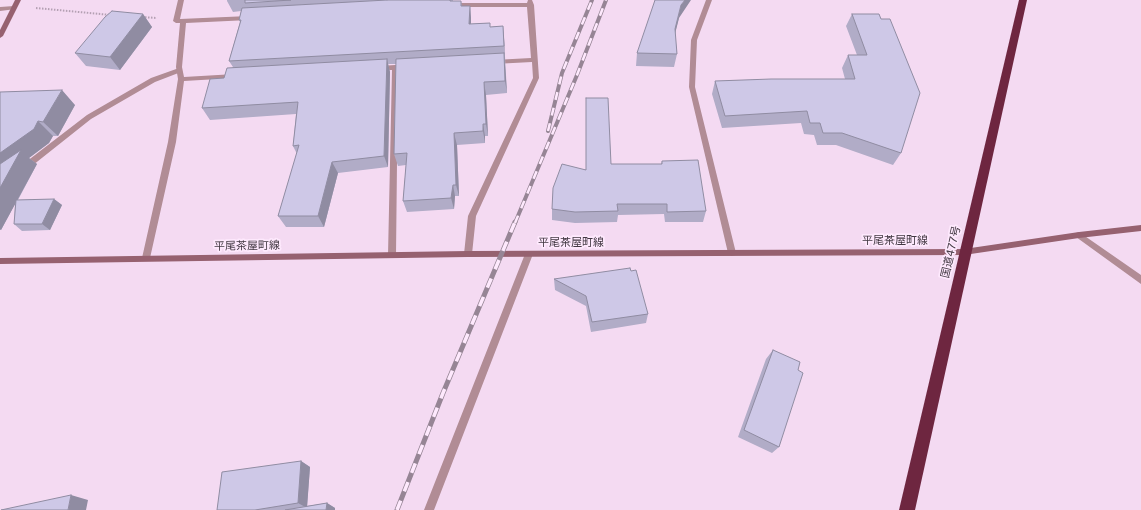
<!DOCTYPE html>
<meta charset="utf-8">
<style>
body{margin:0}
canvas{display:block;background:#f4daf2}
</style>
<canvas width="1141" height="510"></canvas>
<script>
const context = document.querySelector('canvas').getContext('2d');
context.lineJoin = 'round';
const poly = rows => new Path2D(rows.map(r => 'M' + r).join(''));
function stroke(path, color, width, dash) { context.strokeStyle = color; context.lineWidth = width; context.lineCap = dash ? 'butt' : 'round'; context.setLineDash(dash || []); context.stroke(path); }
function fillPath(path, color) { context.fillStyle = color; context.fill(path, 'evenodd'); }
function label(font, color, halo, rows, align = 'center') {
  context.font = font + ' "Public Sans","Noto Sans JP",sans-serif'; context.lineWidth = 3.5; context.setLineDash([]); context.textBaseline = 'middle'; context.strokeStyle = halo; context.fillStyle = color; for (const [text, x, y, turn = 0] of rows) {
    context.save(); context.translate(x, y); context.rotate((+turn || 0) * Math.PI / 180); context.textAlign = isNaN(turn) ? turn : align; if (halo) context.strokeText(text, 0, 0); context.fillText(text, 0, 0); context.restore();
  }
}
const path = poly([
 [36,8,111,15],
 [142,17,157,18]
]);
const lane = poly([
 [179,68,182,70,181,72,155,82,91,119,28,169,22,169,21,167,22,165,87,115,151,78,179,68]
]);
const street = poly([
 [178,0,184,0,180,19,249,16,252,18,249,20,186,23,182,67,184,77,235,74,238,76,235,78,184,81,176,142,150,258,149,260,146,261,143,260,142,258,168,142,178,79,176,67,180,23,176,23,173,21,178,0],
 [528,0,532,0,534,5,539,78,476,216,472,254,471,256,468,257,465,256,464,254,468,216,533,78,532,62,494,64,491,62,494,60,531,58,527,7,452,7,449,5,452,3,527,3,528,0],
 [706,0,712,0,697,40,695,87,736,253,735,255,732,256,729,255,728,253,689,87,691,40,706,0],
 [14,6,16,7,16,9,0,11,0,7,14,6],
 [395,65,406,65,409,67,406,69,398,70,396,255,395,257,392,258,389,257,388,255,392,70,380,70,377,68,380,66,395,65],
 [1079,232,1141,275,1141,284,1076,237,1075,235,1076,233,1079,232],
 [529,251,532,252,533,254,434,510,424,510,525,254,526,252,529,251]
]);
const secondary = poly([
 [15,0,21,0,3,36,0,38,0,30,15,0],
 [1141,225,1141,231,1079,238,964,255,468,257,0,264,0,258,468,251,964,249,1079,232,1141,225]
]);
const highway = poly([
 [1019,0,1027,0,915,510,899,510,1019,0]
]);
const railFar1 = poly([
 [548,131,562,73,592,0],
 [515,223,577,75,606,0]
]);
const rail = poly([
 [397,510,443,393,515,222]
]);
const wall = poly([
 [227,0,453,0,453,1,461,1,462,6,470,6,471,18,471,24,490,23,490,27,503,26,504,38,507,93,486,95,488,136,485,136,485,143,457,145,459,196,455,196,454,209,407,212,403,201,406,165,398,166,394,154,396,64,388,64,390,72,388,167,338,173,324,227,286,227,278,216,297,154,293,146,296,114,210,120,202,108,224,78,233,67,229,61,240,22,239,20,241,11,233,12,227,1],
 [143,14,152,27,120,70,86,66,75,53],
 [852,14,879,14,901,153,893,165,836,145,817,145,814,135,804,134,801,123,722,128,712,94,715,81,845,79,842,68,848,55,857,55,846,26],
 [679,18,675,33,677,54,674,67,636,66,637,53],
 [0,92,75,105,58,136,53,136,49,143,29,158,37,164,18,200,54,199,62,205,50,230,22,231,14,224,15,204,1,230,0,230],
 [586,98,611,164,661,164,662,161,706,211,703,222,665,222,664,214,618,215,617,222,575,223,552,220,552,209,586,169],
 [554,279,648,314,646,323,591,332,586,306,555,290],
 [773,350,798,370,779,447,772,453,738,437,766,359],
 [301,461,310,467,307,506,327,503,335,508,335,510,217,510]
]);
const shadedWall = poly([
 [685,0,691,0,679,18,673,42,675,29,681,5],
 [470,6,471,18,471,36,469,24],
 [143,14,152,27,120,70,110,57],
 [503,26,504,38,505,58,504,46],
 [504,53,505,65,507,93,505,81],
 [387,59,390,72,388,167,384,156],
 [484,82,486,95,488,136,486,124],
 [62,90,75,105,58,136,43,122],
 [38,121,53,136,49,143,29,158,37,164,1,230,0,229,0,153],
 [483,124,485,136,485,143,483,131],
 [454,133,457,145,459,196,456,185],
 [332,162,338,173,324,227,318,216],
 [453,185,455,196,454,209,451,198],
 [54,199,62,205,50,230,42,224],
 [301,461,310,467,307,508,298,503],
 [71,495,88,500,86,510,68,510],
 [327,503,335,508,335,510,326,510]
]);
const building = poly([
 [245,0,291,0,245,3,245,0],
 [387,0,450,0,450,1,461,1,461,6,470,6,469,24,490,23,490,27,503,26,504,46,229,61,241,20,239,20,242,8,387,0],
 [655,0,685,0,681,5,675,29,677,54,637,53,655,0],
 [112,11,143,14,110,57,75,53,105,17,112,11],
 [852,14,879,14,881,19,890,19,920,93,901,153,842,133,823,133,820,123,810,123,807,111,725,116,715,81,771,79,855,79,848,55,867,55,852,14],
 [504,53,505,81,484,82,486,124,483,124,483,131,454,133,456,185,453,185,451,198,403,201,407,153,394,154,396,59,504,53],
 [387,59,384,156,332,162,318,216,278,216,299,145,293,146,298,102,202,108,210,79,224,78,227,68,387,59],
 [62,90,43,122,38,121,34,129,0,153,0,92,62,90],
 [586,98,608,98,611,164,662,164,662,161,698,160,706,211,667,212,667,204,617,204,618,211,575,212,552,209,553,188,562,164,586,170,586,98],
 [21,150,0,188,0,164,21,150],
 [54,199,42,224,14,224,16,200,54,199],
 [630,268,631,271,636,270,648,314,592,322,586,296,554,279,630,268],
 [773,350,800,362,798,370,803,373,779,447,744,430,773,350],
 [301,461,298,503,255,510,217,510,222,472,301,461],
 [71,495,68,510,1,510,71,495],
 [327,503,326,510,285,510,327,503]
]);
const streetNames = [
 ["平尾茶屋町線",895,241],
 ["平尾茶屋町線",571,243],
 ["平尾茶屋町線",247,246,-1],
 ["国道477号",951,252,-77]
];
stroke(path, '#b4a0b3', 2, [1.5, 1.5]);
fillPath(lane, '#b18c95');
fillPath(street, '#b18c95');
fillPath(secondary, '#966170');
fillPath(highway, '#6e2640');
stroke(railFar1, '#968595', 4);
stroke(rail, '#968595', 5);
stroke(railFar1, '#fee9fd', 2.5, [8]);
stroke(rail, '#fee9fd', 3.5, [10]);
fillPath(wall, '#b1acc7');
fillPath(shadedWall, '#908ca2');
fillPath(building, '#cec8e7');
stroke(building, '#908ca2', 1);
label('11px', '#423842', '#fee9fd', streetNames);
</script>
